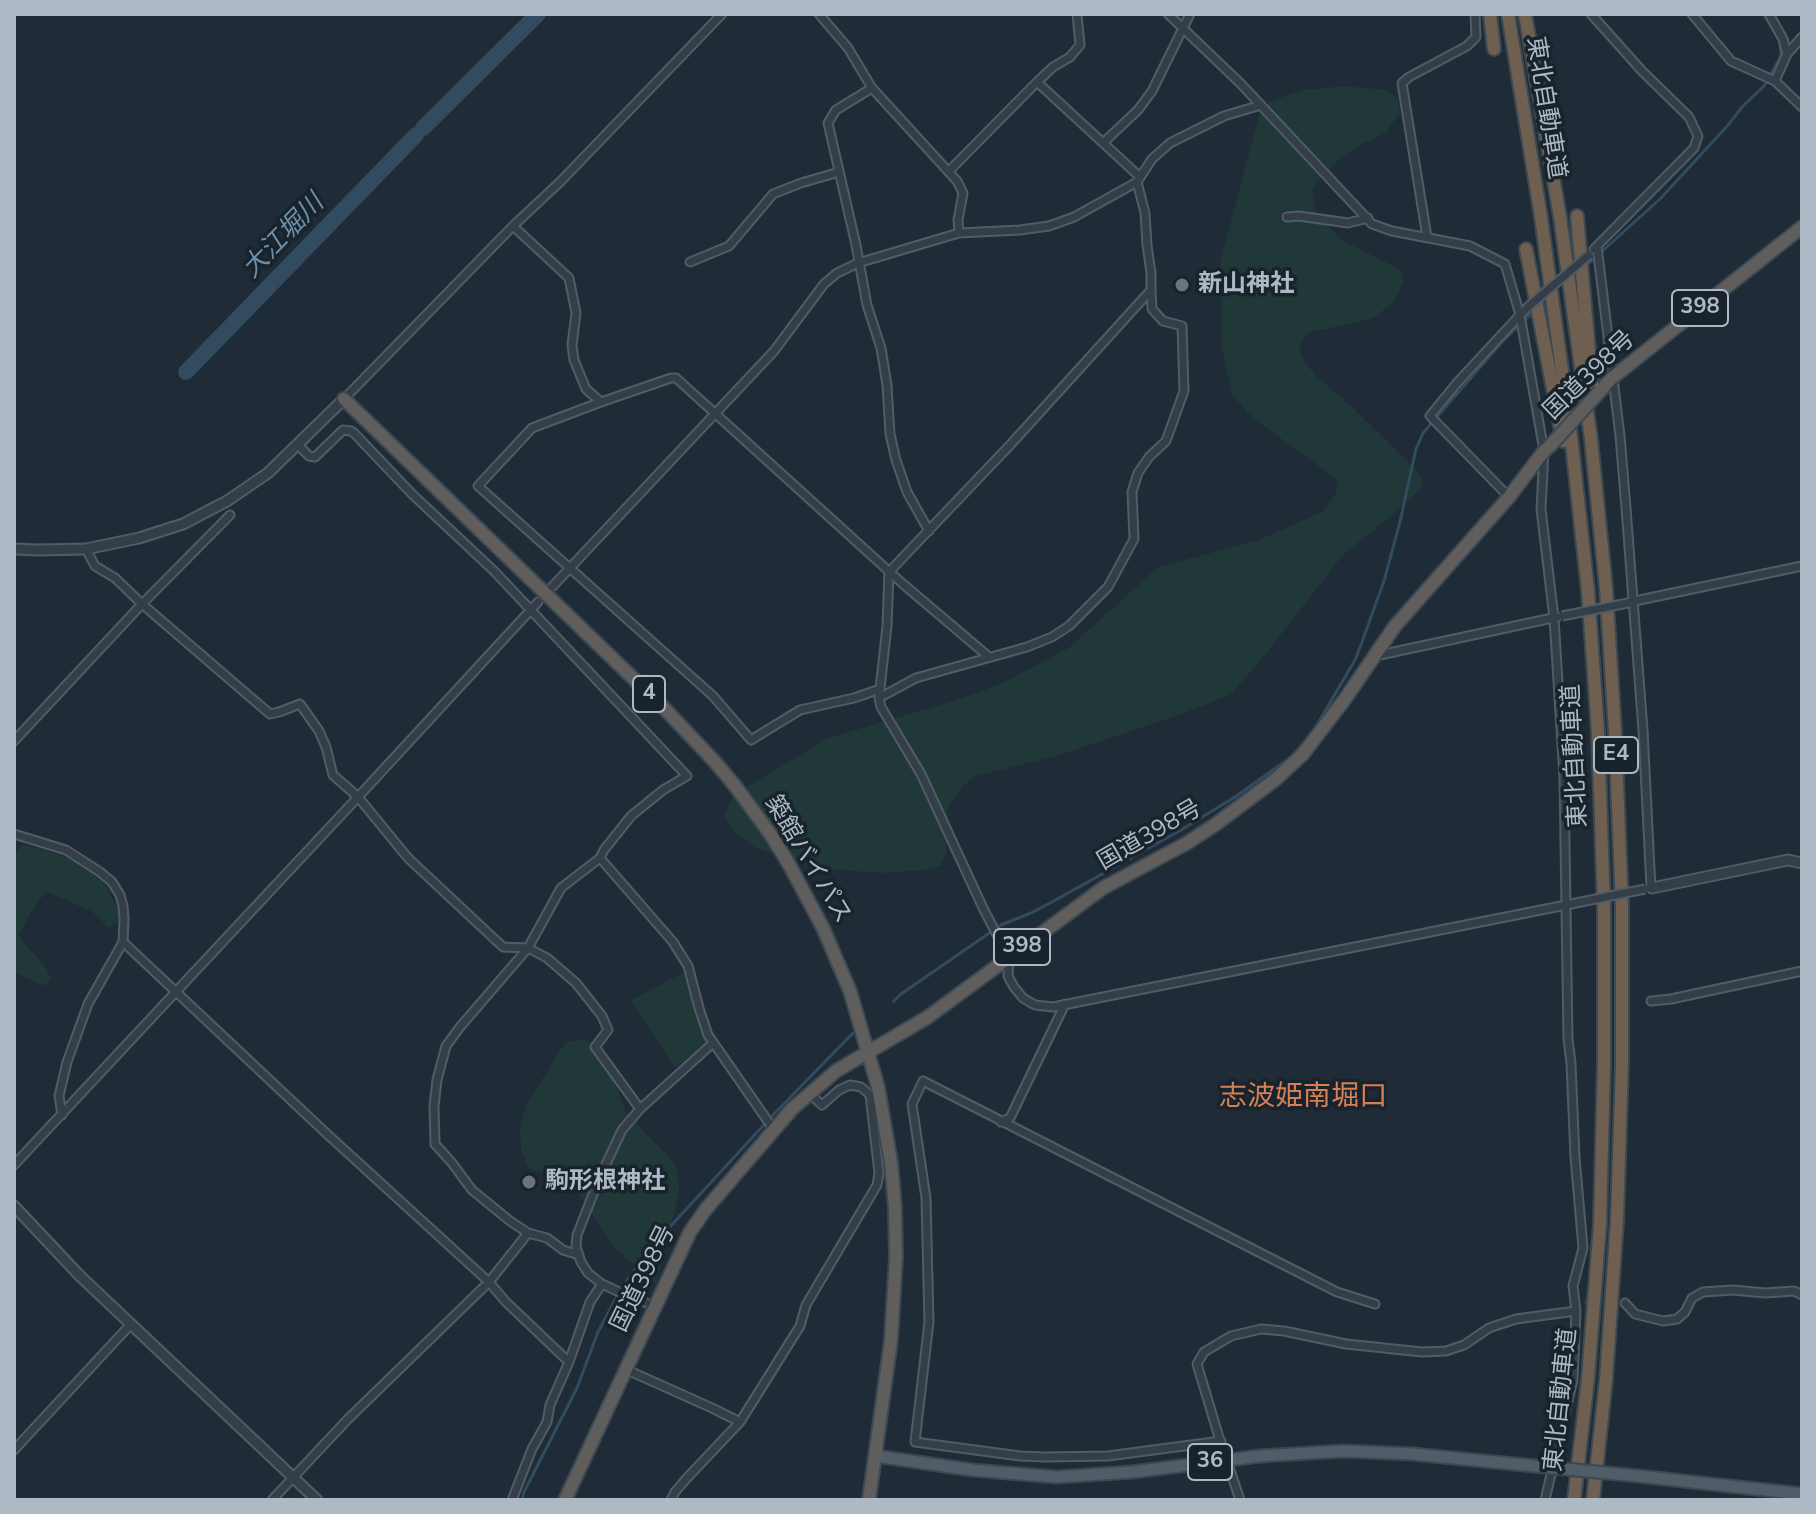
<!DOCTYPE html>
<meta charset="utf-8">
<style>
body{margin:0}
#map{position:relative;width:1816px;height:1514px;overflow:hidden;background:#1f2c37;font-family:"Nunito Sans",sans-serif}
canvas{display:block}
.frame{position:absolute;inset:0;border:16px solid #adb9c5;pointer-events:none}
</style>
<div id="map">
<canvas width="1816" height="1514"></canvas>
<div class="frame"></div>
</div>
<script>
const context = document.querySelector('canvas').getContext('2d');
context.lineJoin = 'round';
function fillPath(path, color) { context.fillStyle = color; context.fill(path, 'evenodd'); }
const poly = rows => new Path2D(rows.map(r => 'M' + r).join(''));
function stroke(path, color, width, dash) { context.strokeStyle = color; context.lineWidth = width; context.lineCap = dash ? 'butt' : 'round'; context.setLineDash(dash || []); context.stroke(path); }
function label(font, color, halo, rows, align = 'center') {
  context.font = font + ' "Nunito Sans","Noto Sans JP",sans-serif'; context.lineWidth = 7; context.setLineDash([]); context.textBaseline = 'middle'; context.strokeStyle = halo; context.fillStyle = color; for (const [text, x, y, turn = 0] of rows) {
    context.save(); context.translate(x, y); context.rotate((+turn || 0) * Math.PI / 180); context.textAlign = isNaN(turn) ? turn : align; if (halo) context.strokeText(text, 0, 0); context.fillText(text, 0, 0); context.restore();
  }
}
const green = poly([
 [1344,86,1387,90,1398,100,1400,112,1386,133,1359,145,1336,162,1316,182,1312,191,1317,215,1342,240,1401,270,1404,282,1392,304,1371,319,1307,333,1301,342,1300,354,1314,374,1353,408,1420,474,1423,486,1392,515,1342,556,1261,660,1230,695,1187,712,1057,756,976,776,965,784,948,806,946,855,940,866,923,870,881,873,815,868,754,847,733,831,727,822,725,815,733,795,828,738,950,702,1001,684,1070,647,1158,567,1259,540,1322,512,1336,493,1337,479,1254,419,1232,395,1222,348,1220,263,1259,116,1270,101,1304,90],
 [22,844,61,855,78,863,94,874,106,886,117,907,120,920,109,928,93,912,46,891,30,914,19,935,24,943,45,966,51,979,43,986,14,972,14,858],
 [683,973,706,1043,675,1068,631,1000],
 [582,1040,599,1044,604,1051,625,1111,674,1163,678,1176,679,1193,656,1284,615,1248,579,1194,561,1182,528,1167,521,1150,520,1129,526,1106,558,1053,567,1042]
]);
const stream = poly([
 [1587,265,1661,198,1729,124,1742,107,1764,86,1781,56,1780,42,1764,14],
 [1314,730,1355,660,1362,642,1384,581,1400,522,1416,449,1423,433,1502,342,1531,314],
 [894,1001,901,994,1001,925,1031,913,1052,902,1181,830,1235,797,1291,757,1307,739],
 [623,1286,645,1256,667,1230,774,1114,853,1033],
 [522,1500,524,1492,577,1388,598,1332,616,1298]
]);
const river = poly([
 [423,128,538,14],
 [186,372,416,135]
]);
const minorTunnel = poly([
 [1585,1301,1614,1307]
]);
const minor = poly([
 [819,14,848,48,872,88,957,181,963,193,958,220,959,233],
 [1168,14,1241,84,1372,224,1392,231,1470,246,1505,264,1520,315,1457,383,1430,416,1509,497],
 [1591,14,1642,71,1689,117,1698,136,1694,148,1594,249],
 [1692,14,1731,61,1775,81,1802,107],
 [1769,14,1783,39,1787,54,1775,81],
 [1787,54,1802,37],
 [1037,82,1140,177],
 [872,88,836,110,828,123,856,245,867,305,881,348,887,385,890,434,896,460,907,492,929,531],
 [1104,142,1138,110,1152,91,1190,14],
 [949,171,1037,82,1053,67,1070,57,1080,45,1077,14],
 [1137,182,1145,213,1147,245,1151,273,1151,290,1011,444,889,572,887,626,879,698,881,707,921,774,983,908,1009,958,1008,976,1014,987,1023,998,1035,1005,1053,1007,1571,904],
 [1287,217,1299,216,1348,223,1368,218],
 [513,226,569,278,576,313,572,345,574,360,586,389,601,402],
 [1427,237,1402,83,1409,77,1467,46,1476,37,1475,14],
 [1597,246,1620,436,1626,508,1643,730,1651,888],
 [690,262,729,246,773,194,801,183,839,172],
 [1529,306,1520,315,1544,451,1541,509,1554,618,1564,777,1568,1039,1571,1063,1575,1157,1583,1248,1573,1286,1576,1311,1573,1380,1545,1500],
 [344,399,513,226,561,181,722,14],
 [298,445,309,456,315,457,343,430,351,431,354,433,412,494,494,571,687,776,663,790,631,816,604,850,600,858,561,888,528,948,460,1027,446,1046,437,1080,434,1106,435,1144,452,1163,472,1190,510,1221,528,1233,547,1238,563,1250,579,1255],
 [86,549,95,566,115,578,142,604,270,714,279,712,300,704,319,731,326,747,333,775,358,797,408,858,503,947,528,948,547,958,576,983,602,1016,608,1030,595,1047,640,1109],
 [552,587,774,351,824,284,837,273,858,263,959,233,1020,230,1049,226,1074,217,1137,182,1152,159,1170,143,1224,116,1261,105],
 [1630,602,1802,566],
 [1375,656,1557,617],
 [880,689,854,698,800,710,751,740,713,696,478,486,532,428,601,402,671,378,676,378,903,584,989,657],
 [879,698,916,678,1027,647,1052,637,1069,626,1108,587,1134,539,1132,492,1138,473,1149,457,1166,441,1184,391,1182,326,1163,321,1152,309,1151,290],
 [14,741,142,604,230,515],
 [14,834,66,850,100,872,112,882,120,895,123,906,124,919,123,942,88,1004,67,1062,59,1096,62,1115],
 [600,858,673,942,688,966,699,1008,708,1035,774,1130],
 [123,942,327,1134,489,1282,506,1302,569,1362],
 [1651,1001,1671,999,1802,971],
 [1001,1122,1010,1118,1065,1004],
 [14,1165,358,797,538,602],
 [1625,1303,1635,1314,1663,1321,1677,1319,1685,1312,1692,1298,1703,1292,1733,1290,1765,1293,1794,1291,1802,1295],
 [654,1307,635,1297,617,1291,602,1284,588,1273,581,1262,576,1247,577,1235,599,1179,622,1130,640,1109,713,1043],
 [625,1369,712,1408,740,1422],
 [1221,1441,1108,1456,1045,1457,1020,1456,915,1442,929,1322,926,1198,912,1104,923,1081,1337,1292,1375,1304],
 [14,1450,131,1324],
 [1224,1454,1197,1364,1204,1352,1231,1336,1261,1329,1284,1331,1346,1344,1422,1352,1446,1351,1464,1345,1489,1328,1516,1319,1576,1311],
 [1229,1467,1240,1500],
 [272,1500,348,1419,489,1282,528,1233],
 [512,1500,532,1449,547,1422,550,1405,569,1362,590,1302,602,1284],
 [671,1500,675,1492,686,1479,740,1422,800,1326,806,1305,877,1185,879,1173,870,1095,861,1087,850,1085,839,1090,822,1105,809,1093]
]);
const tertiary = poly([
 [14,549,38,550,86,549,139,538,183,524,227,501,268,473,344,399],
 [1652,888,1788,860,1802,863],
 [14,1206,80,1276,317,1500]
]);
const primary = poly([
 [876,1456,972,1470,1057,1477,1132,1472,1260,1456,1343,1451,1413,1454,1545,1467],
 [1638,1476,1802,1494]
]);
const trunk = poly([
 [1600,391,1612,378,1802,227],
 [344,399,665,709,715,762,736,787,771,835,790,866,823,928,850,991,878,1087,891,1162,895,1208,896,1257,891,1340,869,1500],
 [565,1500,690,1232,706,1209,792,1109,836,1071,928,1017,1103,888,1187,843,1216,824,1276,779,1303,754,1345,699,1395,626,1509,497,1544,451,1550,446]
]);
const motorway = poly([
 [1490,14,1494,49],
 [1508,14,1541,217,1571,436,1588,591,1598,732,1604,909,1604,1063,1600,1224,1588,1378,1574,1500],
 [1525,14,1560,217,1591,439,1606,588,1615,731,1622,907,1622,1063,1617,1220,1606,1379,1593,1500],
 [1577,216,1593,396],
 [1526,249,1563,441]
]);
const minorBridge = poly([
 [1529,306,1589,255],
 [1562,616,1628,603],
 [1571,904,1645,889]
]);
const primaryBridge = poly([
 [1545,1467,1638,1476]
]);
const trunkBridge = poly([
 [1550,446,1600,391]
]);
const markers = [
 [1182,285,8,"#6b7280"],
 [529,1182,8,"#6b7280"]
];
const shields = [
 [1700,308,56],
 [649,694,32],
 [1616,755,44],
 [1022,947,56],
 [1210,1462,44]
];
const shieldNames = [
 ["398",1700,308],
 ["4",649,694],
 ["E4",1616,755],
 ["398",1022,947],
 ["36",1210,1462]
];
const streetNames = [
 ["東北自動車道",1545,108,81],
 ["国道398号",1590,376,-44],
 ["東北自動車道",1576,756,-93],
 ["国道398号",1150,836,-30],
 ["築館バイパス",807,860,59],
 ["国道398号",644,1279,-64],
 ["東北自動車道",1562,1400,-84]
];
const poiNames = [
 ["新山神社",1198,285],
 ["駒形根神社",545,1182]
];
const waterNames = [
 ["大江堀川",284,237,-46]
];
const quarterNames = [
 ["志波姫南堀口",1303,1098]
];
fillPath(green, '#213838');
stroke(stream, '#324b5f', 3);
stroke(river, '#324b5f', 16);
stroke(minorTunnel, '#34414c', 7, [7, 3.5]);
stroke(minor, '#505c66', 11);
stroke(tertiary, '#505c66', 13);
stroke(primary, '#3c4751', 15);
stroke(trunk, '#3d4952', 16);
stroke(motorway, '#3d4952', 16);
stroke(minor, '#333e48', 7);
stroke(tertiary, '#333e48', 9);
stroke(primary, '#505d68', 11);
stroke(trunk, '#5f5e5c', 12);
stroke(motorway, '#6e5f50', 12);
stroke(minorBridge, '#505c66', 11, []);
stroke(primaryBridge, '#3c4751', 15, []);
stroke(trunkBridge, '#3d4952', 16, []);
stroke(minorBridge, '#333e48', 7);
stroke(primaryBridge, '#505d68', 11);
stroke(trunkBridge, '#5f5e5c', 12);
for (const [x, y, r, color] of markers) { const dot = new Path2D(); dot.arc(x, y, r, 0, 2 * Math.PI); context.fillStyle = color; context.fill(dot); stroke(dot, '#18232c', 3); }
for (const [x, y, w] of shields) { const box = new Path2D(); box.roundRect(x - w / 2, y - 18, w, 36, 6); context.fillStyle = '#18232c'; context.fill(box); stroke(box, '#adb9c5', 2); }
label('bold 22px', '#adb9c5', null, shieldNames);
label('24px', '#adb9c5', '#18232c', streetNames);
label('bold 24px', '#adb9c5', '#18232c', poiNames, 'left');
label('italic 26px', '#6c8eaa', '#18232c', waterNames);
label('28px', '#d57f57', '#18232c', quarterNames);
</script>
